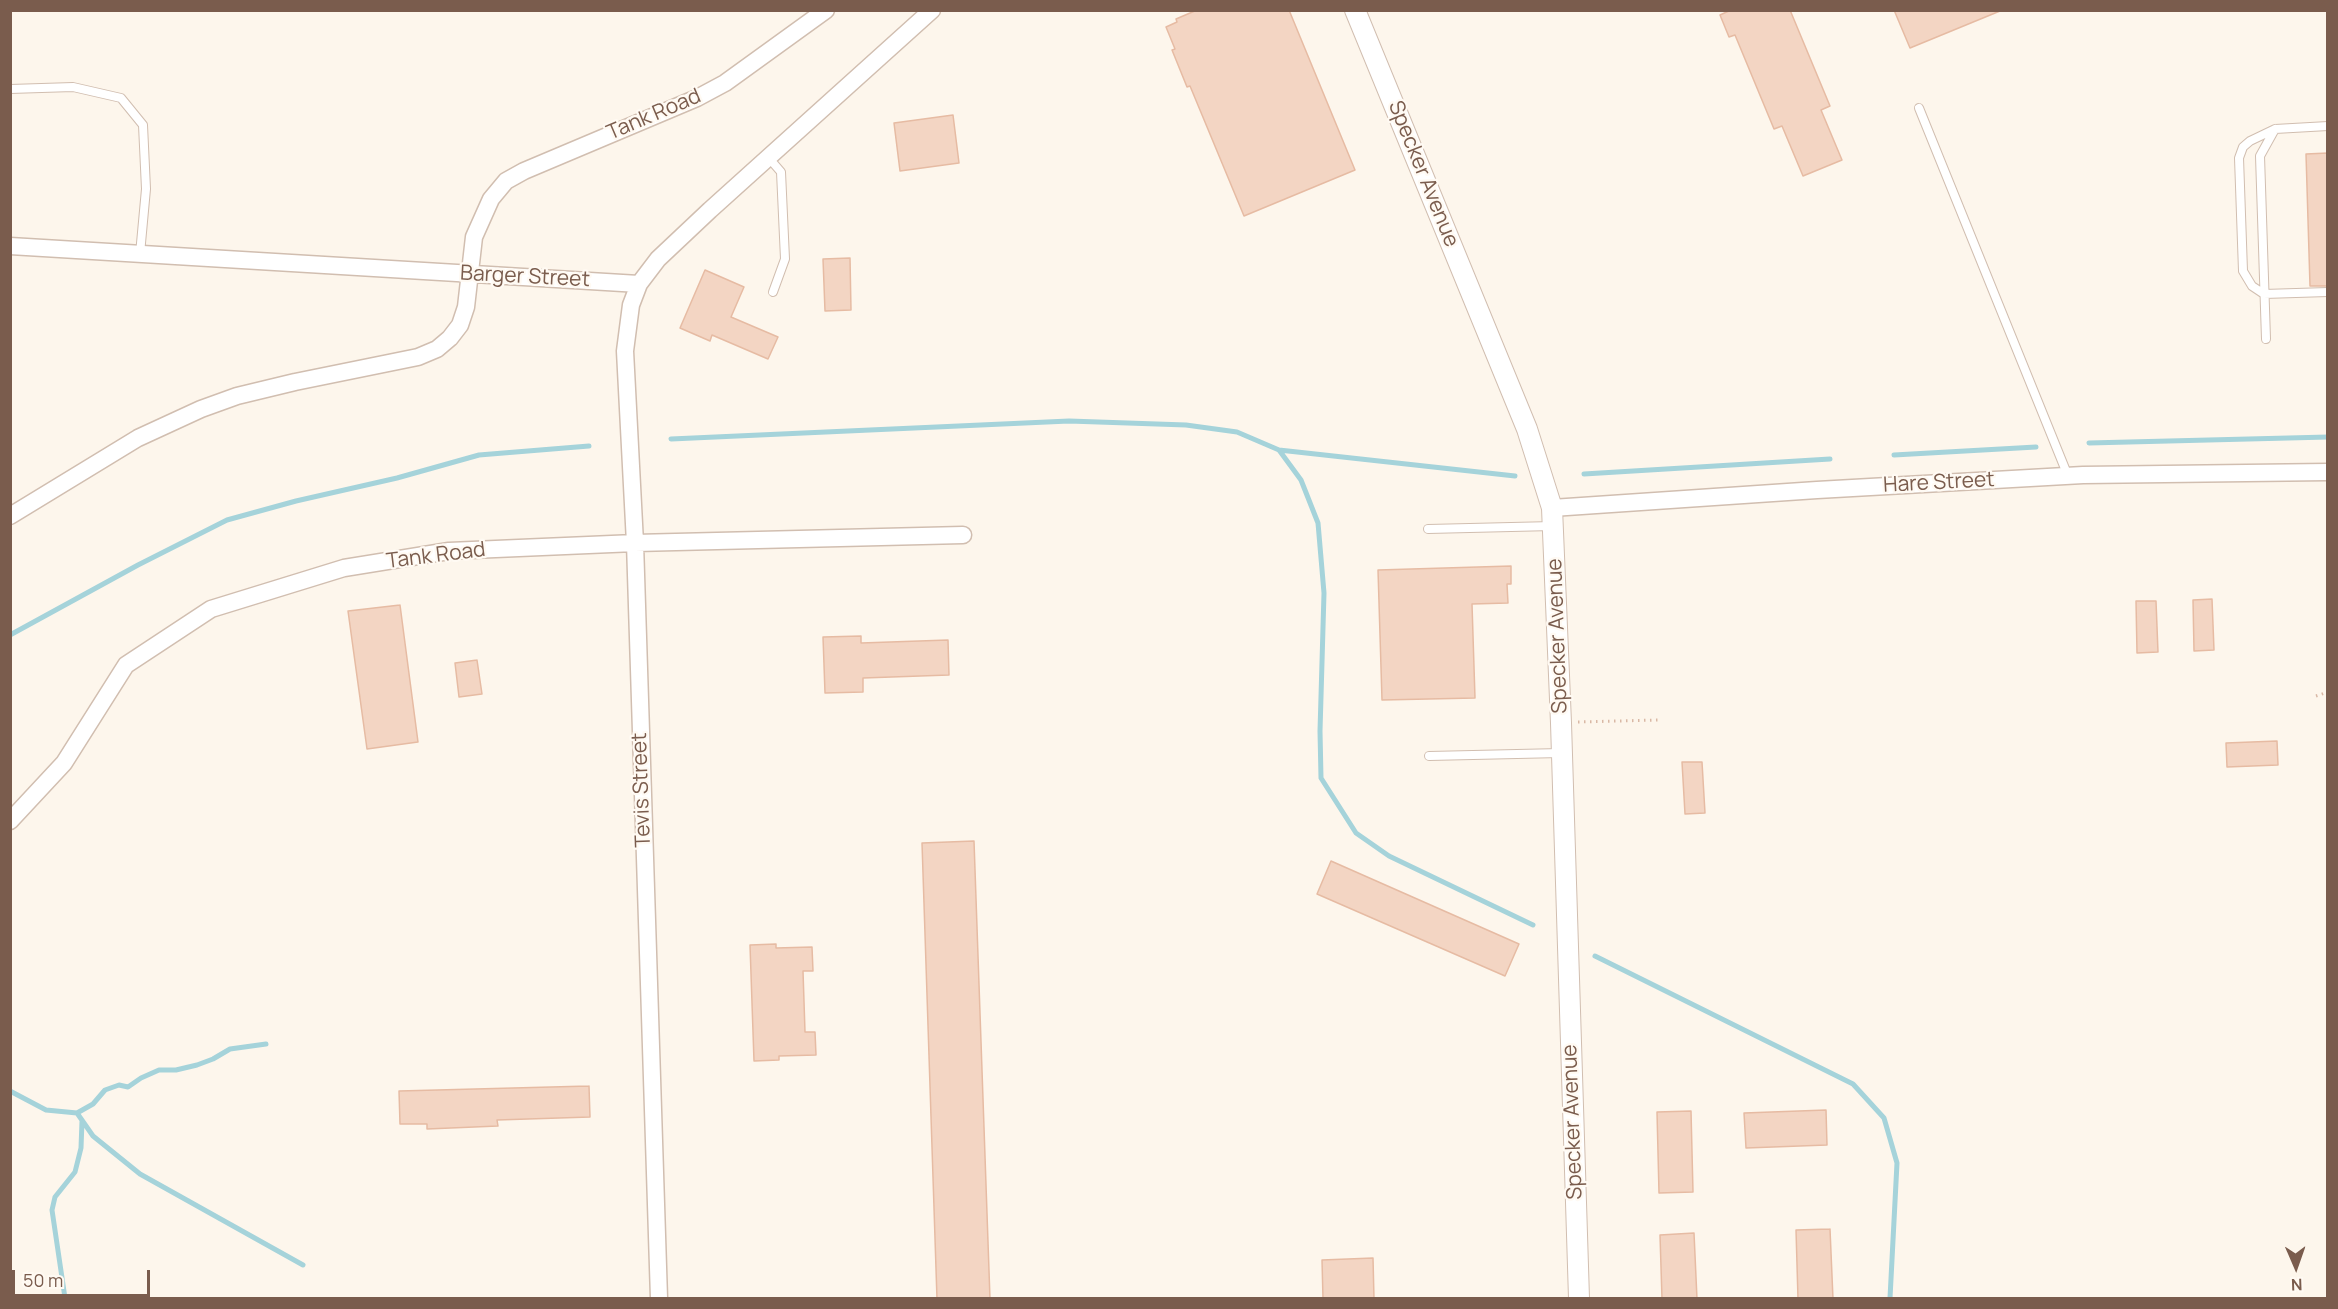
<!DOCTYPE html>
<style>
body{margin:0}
#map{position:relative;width:2338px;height:1309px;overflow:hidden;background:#fdf6ec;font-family:Manrope,sans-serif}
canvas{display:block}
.frame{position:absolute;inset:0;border:12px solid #7a5c4d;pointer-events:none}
.north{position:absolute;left:2266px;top:1237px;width:60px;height:60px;-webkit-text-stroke:4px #fffaf3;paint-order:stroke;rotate:178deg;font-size:16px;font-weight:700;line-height:24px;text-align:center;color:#7a5c4d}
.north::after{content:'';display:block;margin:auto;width:21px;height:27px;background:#7a5c4d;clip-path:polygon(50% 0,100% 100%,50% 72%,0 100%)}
.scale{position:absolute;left:12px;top:1270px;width:138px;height:27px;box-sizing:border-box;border:3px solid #7a5c4d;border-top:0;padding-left:8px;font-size:18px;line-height:21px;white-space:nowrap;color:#7a5c4d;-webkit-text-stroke:4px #fffaf3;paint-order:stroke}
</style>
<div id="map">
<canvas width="2338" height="1309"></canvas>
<div class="frame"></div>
<div class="north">N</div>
<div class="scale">50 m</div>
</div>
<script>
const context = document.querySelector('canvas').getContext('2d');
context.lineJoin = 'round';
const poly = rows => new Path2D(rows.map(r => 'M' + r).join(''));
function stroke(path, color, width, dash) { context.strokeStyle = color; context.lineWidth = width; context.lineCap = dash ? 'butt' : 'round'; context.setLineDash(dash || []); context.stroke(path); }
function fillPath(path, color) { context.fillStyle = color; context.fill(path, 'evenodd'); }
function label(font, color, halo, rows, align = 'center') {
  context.font = font + ' Manrope,sans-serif'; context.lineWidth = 4.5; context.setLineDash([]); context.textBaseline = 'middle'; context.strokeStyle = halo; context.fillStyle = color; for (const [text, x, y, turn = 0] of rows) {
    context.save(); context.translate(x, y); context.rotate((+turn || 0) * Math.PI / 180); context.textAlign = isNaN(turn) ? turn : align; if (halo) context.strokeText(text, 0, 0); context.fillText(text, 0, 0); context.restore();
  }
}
const stream = poly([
 [671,439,1069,421,1186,425,1237,432,1279,450,1301,480,1318,523,1324,593,1320,731,1321,778,1356,833,1389,856,1533,925],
 [2089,443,2328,437],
 [1279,450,1515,476],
 [1894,455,2036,447],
 [1584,474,1830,459],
 [10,635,138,565,227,520,296,501,397,478,479,455,589,446],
 [1595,956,1853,1084,1884,1118,1897,1163,1890,1298],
 [10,1091,46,1110,77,1113,93,1136,140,1174,303,1265],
 [77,1113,93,1104,105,1090,119,1085,128,1087,141,1078,159,1070,176,1070,197,1065,213,1059,230,1049,266,1044],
 [65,1298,52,1210,55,1197,75,1172,81,1148,82,1121]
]);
const building = poly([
 [1197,10,1289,10,1355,170,1244,216,1190,86,1187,87,1172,50,1175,49,1166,27,1177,22,1176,19,1197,10],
 [1731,10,1790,10,1830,106,1821,110,1842,160,1803,176,1782,126,1774,129,1735,35,1729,37,1720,15,1731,10],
 [1894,10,2000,10,2000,11,1910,48,1894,10],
 [953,115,959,163,900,171,894,123,953,115],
 [2328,153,2328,286,2310,286,2306,154,2328,153],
 [850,258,851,310,825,311,823,259,850,258],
 [705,270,744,287,731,317,778,337,768,359,712,335,710,341,680,328,705,270],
 [1511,566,1511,584,1507,584,1508,603,1472,604,1475,698,1382,700,1378,570,1511,566],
 [2212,599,2214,650,2194,651,2193,600,2212,599],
 [2136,601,2156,601,2158,652,2137,653,2136,601],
 [400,605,418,742,367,749,348,611,400,605],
 [861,636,861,643,948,640,949,675,863,678,863,692,825,693,823,637,861,636],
 [477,660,482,694,459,697,455,663,477,660],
 [2277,741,2278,765,2227,767,2226,743,2277,741],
 [1682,762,1702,762,1705,813,1685,814,1682,762],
 [974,841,990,1299,937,1299,922,843,974,841],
 [1331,861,1519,944,1505,976,1317,894,1331,861],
 [776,944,776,948,812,947,813,971,803,971,805,1032,815,1032,816,1055,779,1056,779,1060,754,1061,750,945,776,944],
 [589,1086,590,1117,497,1120,498,1126,427,1129,427,1124,400,1124,399,1091,589,1086],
 [1826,1110,1827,1145,1746,1148,1744,1113,1826,1110],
 [1691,1111,1693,1192,1659,1193,1657,1112,1691,1111],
 [1830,1229,1833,1299,1798,1299,1796,1230,1830,1229],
 [1694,1233,1697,1299,1662,1299,1660,1235,1694,1233],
 [1373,1258,1374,1299,1323,1299,1322,1260,1373,1258]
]);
const path = poly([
 [2316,696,2328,692],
 [1578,722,1658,720]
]);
const service = poly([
 [10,89,73,87,121,98,143,125,146,189,140,254],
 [1919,108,2068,476],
 [2275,129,2250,141,2243,147,2239,158,2243,271,2252,286,2264,294,2328,292],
 [768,157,781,172,785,259,773,292],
 [2266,339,2260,156,2275,129,2328,126],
 [1428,529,1553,526],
 [1429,756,1561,753]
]);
const minor = poly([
 [10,246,639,284,658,259,710,210,932,10],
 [639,284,631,305,625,351,635,543,659,1298],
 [1552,508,1817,490,2083,475,2328,472],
 [10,516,138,438,201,409,237,396,295,382,418,357,437,349,450,338,460,325,466,307,474,237,491,199,506,181,524,171,697,98,725,83,826,10],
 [10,821,64,763,126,665,211,609,344,568,449,551,635,543,963,535]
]);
const tertiary = poly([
 [1355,10,1527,429,1552,508,1561,723,1579,1298]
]);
const streetNames = [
 ["Tank Road",654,115,-23],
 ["Specker Avenue",1423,174,68],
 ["Barger Street",525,277,3],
 ["Hare Street",1939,483,-3],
 ["Tank Road",436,556,-7],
 ["Specker Avenue",1558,636,-92],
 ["Tevis Street",642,790,-92],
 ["Specker Avenue",1573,1122,-92]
];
stroke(stream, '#a5d3da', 5);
fillPath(building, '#f3d5c3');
stroke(building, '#e6bba3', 1.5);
stroke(service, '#d1beb0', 10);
stroke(minor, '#d1beb0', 19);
stroke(tertiary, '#d1beb0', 22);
stroke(path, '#d9b8a5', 3, [1.5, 4.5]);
stroke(service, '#fff', 8);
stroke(minor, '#fff', 16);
stroke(tertiary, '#fff', 20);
label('21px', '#7a5c4d', '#fffaf3', streetNames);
</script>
